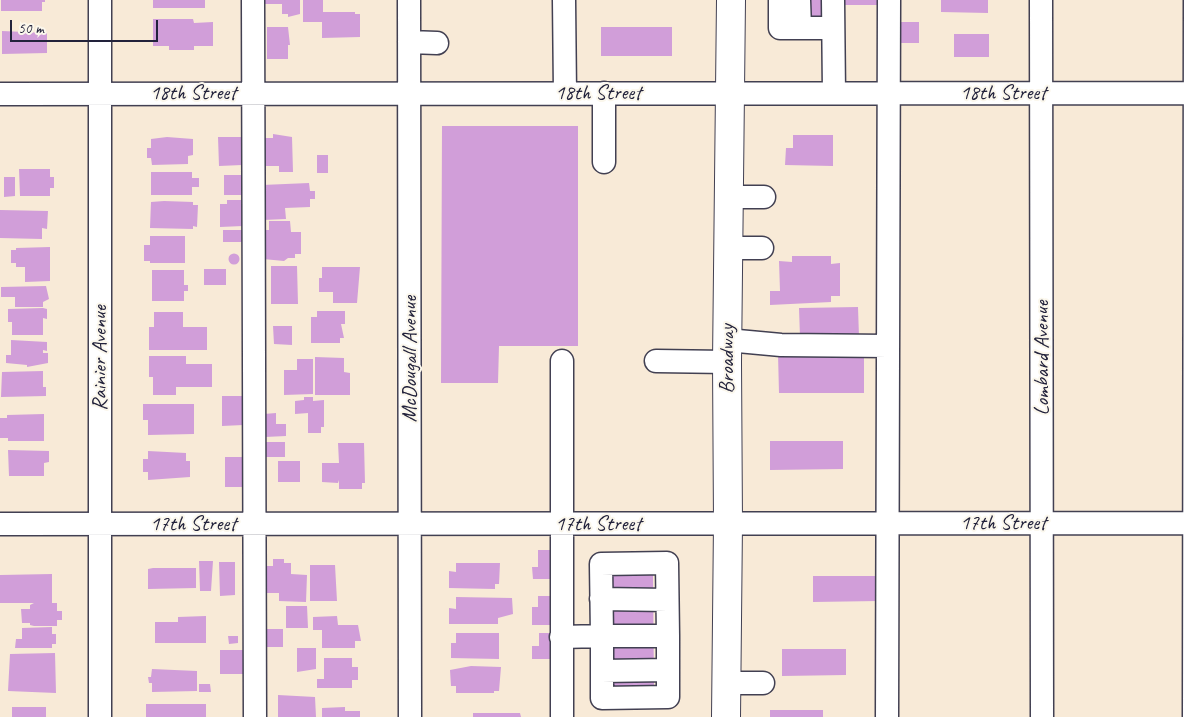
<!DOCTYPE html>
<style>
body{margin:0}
#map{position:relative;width:1196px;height:717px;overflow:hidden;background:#f8ead7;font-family:Caveat,sans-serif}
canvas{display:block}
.scale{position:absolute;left:10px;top:20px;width:148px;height:22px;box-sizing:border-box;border:2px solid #22223b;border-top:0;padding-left:6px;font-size:15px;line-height:18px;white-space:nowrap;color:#22223b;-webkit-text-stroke:4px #fbf7ec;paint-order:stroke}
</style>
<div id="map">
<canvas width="1196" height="717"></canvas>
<div class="scale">50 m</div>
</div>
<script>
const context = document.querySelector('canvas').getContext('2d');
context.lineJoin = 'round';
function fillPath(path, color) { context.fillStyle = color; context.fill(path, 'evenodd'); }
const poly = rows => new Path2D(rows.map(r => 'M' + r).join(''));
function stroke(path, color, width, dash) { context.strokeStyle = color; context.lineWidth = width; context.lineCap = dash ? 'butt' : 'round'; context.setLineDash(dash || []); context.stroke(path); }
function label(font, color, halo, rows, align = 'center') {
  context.font = font + ' Caveat,sans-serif'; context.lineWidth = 4; context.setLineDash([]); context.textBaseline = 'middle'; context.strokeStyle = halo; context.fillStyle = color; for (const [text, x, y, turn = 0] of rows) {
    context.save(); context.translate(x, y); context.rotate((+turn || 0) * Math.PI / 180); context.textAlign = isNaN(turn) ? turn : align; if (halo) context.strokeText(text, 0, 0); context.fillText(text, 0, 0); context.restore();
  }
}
const building = poly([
 [1,0,45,0,45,2,42,2,42,11,1,11],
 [153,0,205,0,205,8,153,8],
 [265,0,300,0,300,14,288,17,288,14,282,14,282,4,265,4],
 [303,0,323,0,323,12,355,12,355,14,360,14,360,37,322,38,322,22,303,22],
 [776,0,827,0,827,18,777,18],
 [843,0,877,0,877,5,843,5],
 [941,0,988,0,988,13,941,12],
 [153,19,193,19,194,23,213,22,213,46,194,46,194,50,169,50,169,46,153,46],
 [900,22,919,22,919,43,900,43],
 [267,27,288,27,290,45,288,45,288,59,267,59],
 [601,27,672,27,672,56,601,56],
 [2,31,47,33,47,53,2,54],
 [954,34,989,34,989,57,954,57],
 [442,126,578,126,578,346,499,346,498,383,441,383],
 [273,134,292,137,293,172,279,172,279,166,265,166,264,138,273,138],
 [793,135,833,135,833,166,785,165,786,148,793,148],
 [167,137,193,139,193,155,188,156,188,164,152,165,151,158,147,158,147,148,151,148,151,139],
 [218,137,242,137,242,165,219,166],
 [317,155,328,155,328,173,317,173],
 [19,169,50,169,50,177,54,177,54,188,50,188,50,196,20,196],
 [151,172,192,172,192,178,199,178,199,187,192,187,192,195,151,195],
 [224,175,243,175,243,195,224,195],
 [4,177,15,177,15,196,4,197],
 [309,183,310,191,315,191,315,199,310,199,310,207,285,208,286,219,263,220,262,185],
 [227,200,241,200,241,204,243,204,243,226,220,227,220,204,227,204],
 [164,201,193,202,193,205,198,205,197,227,193,226,193,229,150,228,151,202],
 [0,210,48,211,47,229,42,228,42,239,0,238],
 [269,221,290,221,291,232,301,232,301,254,295,254,295,258,288,258,284,261,263,259,263,230,269,230],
 [223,230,242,230,242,242,223,242],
 [150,236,185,236,185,263,150,263,150,261,144,261,144,245,150,245],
 [50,247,50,281,25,282,25,267,16,267,16,263,11,263,11,250,16,250,16,248],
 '228.5 259a5.5 5.5 0 1 1 11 0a5.5 5.5 0 1 1-11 0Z',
 [792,256,831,256,831,264,840,263,840,296,831,296,831,302,770,305,770,291,780,291,779,261,792,262],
 [271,266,297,266,298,304,271,304],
 [322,267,360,267,357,303,333,303,333,292,319,292,319,278,322,278],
 [204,269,226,269,226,285,204,285],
 [152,270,184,270,184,285,188,285,188,291,184,291,184,301,152,301],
 [46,286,49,299,43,302,43,307,15,307,15,297,1,297,1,287],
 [858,307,859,337,800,337,799,308],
 [43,308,47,309,47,319,43,318,43,335,12,335,12,322,8,322,8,309],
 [317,311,345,311,345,324,341,324,344,338,340,338,340,343,311,343,311,317,317,317],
 [154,312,183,312,183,327,207,327,207,350,149,350,149,327,154,327],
 [273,326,292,326,292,345,274,344],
 [11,340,47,342,47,351,43,350,43,353,48,353,48,363,27,367,27,365,6,363,6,355,11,355],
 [864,353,864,393,779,393,778,354],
 [149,356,186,356,186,364,212,364,212,387,176,387,176,395,153,395,153,377,149,377],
 [315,357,344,358,344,372,350,373,350,395,315,395],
 [297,359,313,359,313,394,284,395,284,370,297,370],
 [43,371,43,387,46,387,46,396,1,397,2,372],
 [222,396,243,396,243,425,222,426],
 [304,397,313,397,313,401,324,400,324,427,321,427,321,433,308,433,308,413,295,414,295,401,304,400],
 [143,404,194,404,194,434,148,435,148,420,143,420],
 [276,413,276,424,286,424,286,436,265,437,264,414],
 [44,414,44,441,8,441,8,438,0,438,0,418,7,418,7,415],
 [770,441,843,441,843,469,770,470],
 [265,442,285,442,285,457,265,457],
 [338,443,364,443,365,483,362,483,362,489,339,489,339,480,338,483,322,482,322,463,339,463],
 [8,450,49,451,49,462,44,463,44,476,9,476],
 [148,451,186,453,186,461,190,461,190,477,148,480,148,472,143,472,143,459,148,459],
 [225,457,244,457,244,487,225,487],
 [278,461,300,461,300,482,278,482],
 [538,550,553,550,553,579,533,579,532,567,538,567],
 [273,559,284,559,284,563,291,563,291,574,307,575,306,602,279,601,279,593,266,593,266,566,273,566],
 [199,561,213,561,211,591,200,591],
 [219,562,235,562,235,595,220,596],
 [456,563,500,563,499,584,495,584,495,589,449,588,449,571,456,572],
 [310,565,335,565,337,601,310,601],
 [153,568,196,568,196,588,148,589,148,569],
 [611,572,653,572,654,689,612,689],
 [52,574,52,603,0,603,0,575],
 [813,576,878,576,878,601,813,602],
 [538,596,551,596,551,625,532,625,532,607,538,607],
 [456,597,512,598,513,614,498,618,498,624,449,624,449,608,456,609],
 [34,603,57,603,57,611,62,611,62,620,57,620,57,626,34,626,30,625,30,623,22,623,21,609,30,609,30,605],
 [286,606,307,606,308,628,286,628],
 [206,616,206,643,155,643,155,622,178,622,178,617],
 [337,616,338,625,358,625,361,641,355,641,355,648,322,648,322,630,313,630,313,617],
 [52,627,52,634,56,634,56,644,52,644,52,648,15,648,16,639,22,639,22,628],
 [264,629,283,629,283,647,264,647],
 [456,633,499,633,499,659,451,658,451,643,456,643],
 [539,633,551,633,552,659,532,659,532,646,539,646],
 [228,636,238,636,238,643,229,644],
 [297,648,316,648,316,669,297,672],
 [782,649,846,649,846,675,782,676],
 [220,650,243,650,244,674,220,674],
 [55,653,56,693,8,691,10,654],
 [324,658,352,658,352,667,358,667,358,680,352,680,352,688,317,688,317,679,324,679],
 [471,666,501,667,499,691,494,691,494,693,456,693,456,686,451,686,450,670],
 [152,669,197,671,197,691,152,692,152,683,149,683,148,677,151,677],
 [199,684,210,684,211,692,199,692],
 [278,695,315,697,316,717,278,717],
 [146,704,206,704,206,717,146,717],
 [12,707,46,707,46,717,12,717],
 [345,707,345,711,360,711,360,717,322,717,322,708],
 [770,710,823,710,823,717,770,717],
 [473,713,520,713,521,717,473,717]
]);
const minor = poly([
 [100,0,100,717],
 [253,0,255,717],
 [409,0,410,717],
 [564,0,565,93],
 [780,0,780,28,833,28],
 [799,0,800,28],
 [833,0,834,93],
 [1041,0,1042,717],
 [409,42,437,43],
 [0,94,1196,93],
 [604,162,604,93],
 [729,197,764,197],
 [728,248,762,248],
 [727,340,781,345,888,346],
 [656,361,727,362],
 [0,524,1196,523],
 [601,599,667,600],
 [561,637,602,636,601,564,667,563,668,636,668,697,602,698,602,636,668,636],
 [602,671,668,670],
 [725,683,763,683],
 [562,717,562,361],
 [887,717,889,0],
 [1194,717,1195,0]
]);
const major = poly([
 [726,717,728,523,727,362,731,0]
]);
const streetNames = [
 ["18th Street",193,93],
 ["18th Street",598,93],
 ["18th Street",1003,93],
 ["Rainier Avenue",100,358,-90],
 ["Lombard Avenue",1042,358,-90],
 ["McDougall Avenue",410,359,-90],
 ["Broadway",727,359,-90],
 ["17th Street",1003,523],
 ["17th Street",193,524],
 ["17th Street",598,524]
];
fillPath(building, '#d19ed9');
stroke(minor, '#424052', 25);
stroke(major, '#424052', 30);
stroke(minor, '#fff', 22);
stroke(major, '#fff', 28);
label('21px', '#22223b', '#fbf7ec', streetNames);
</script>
